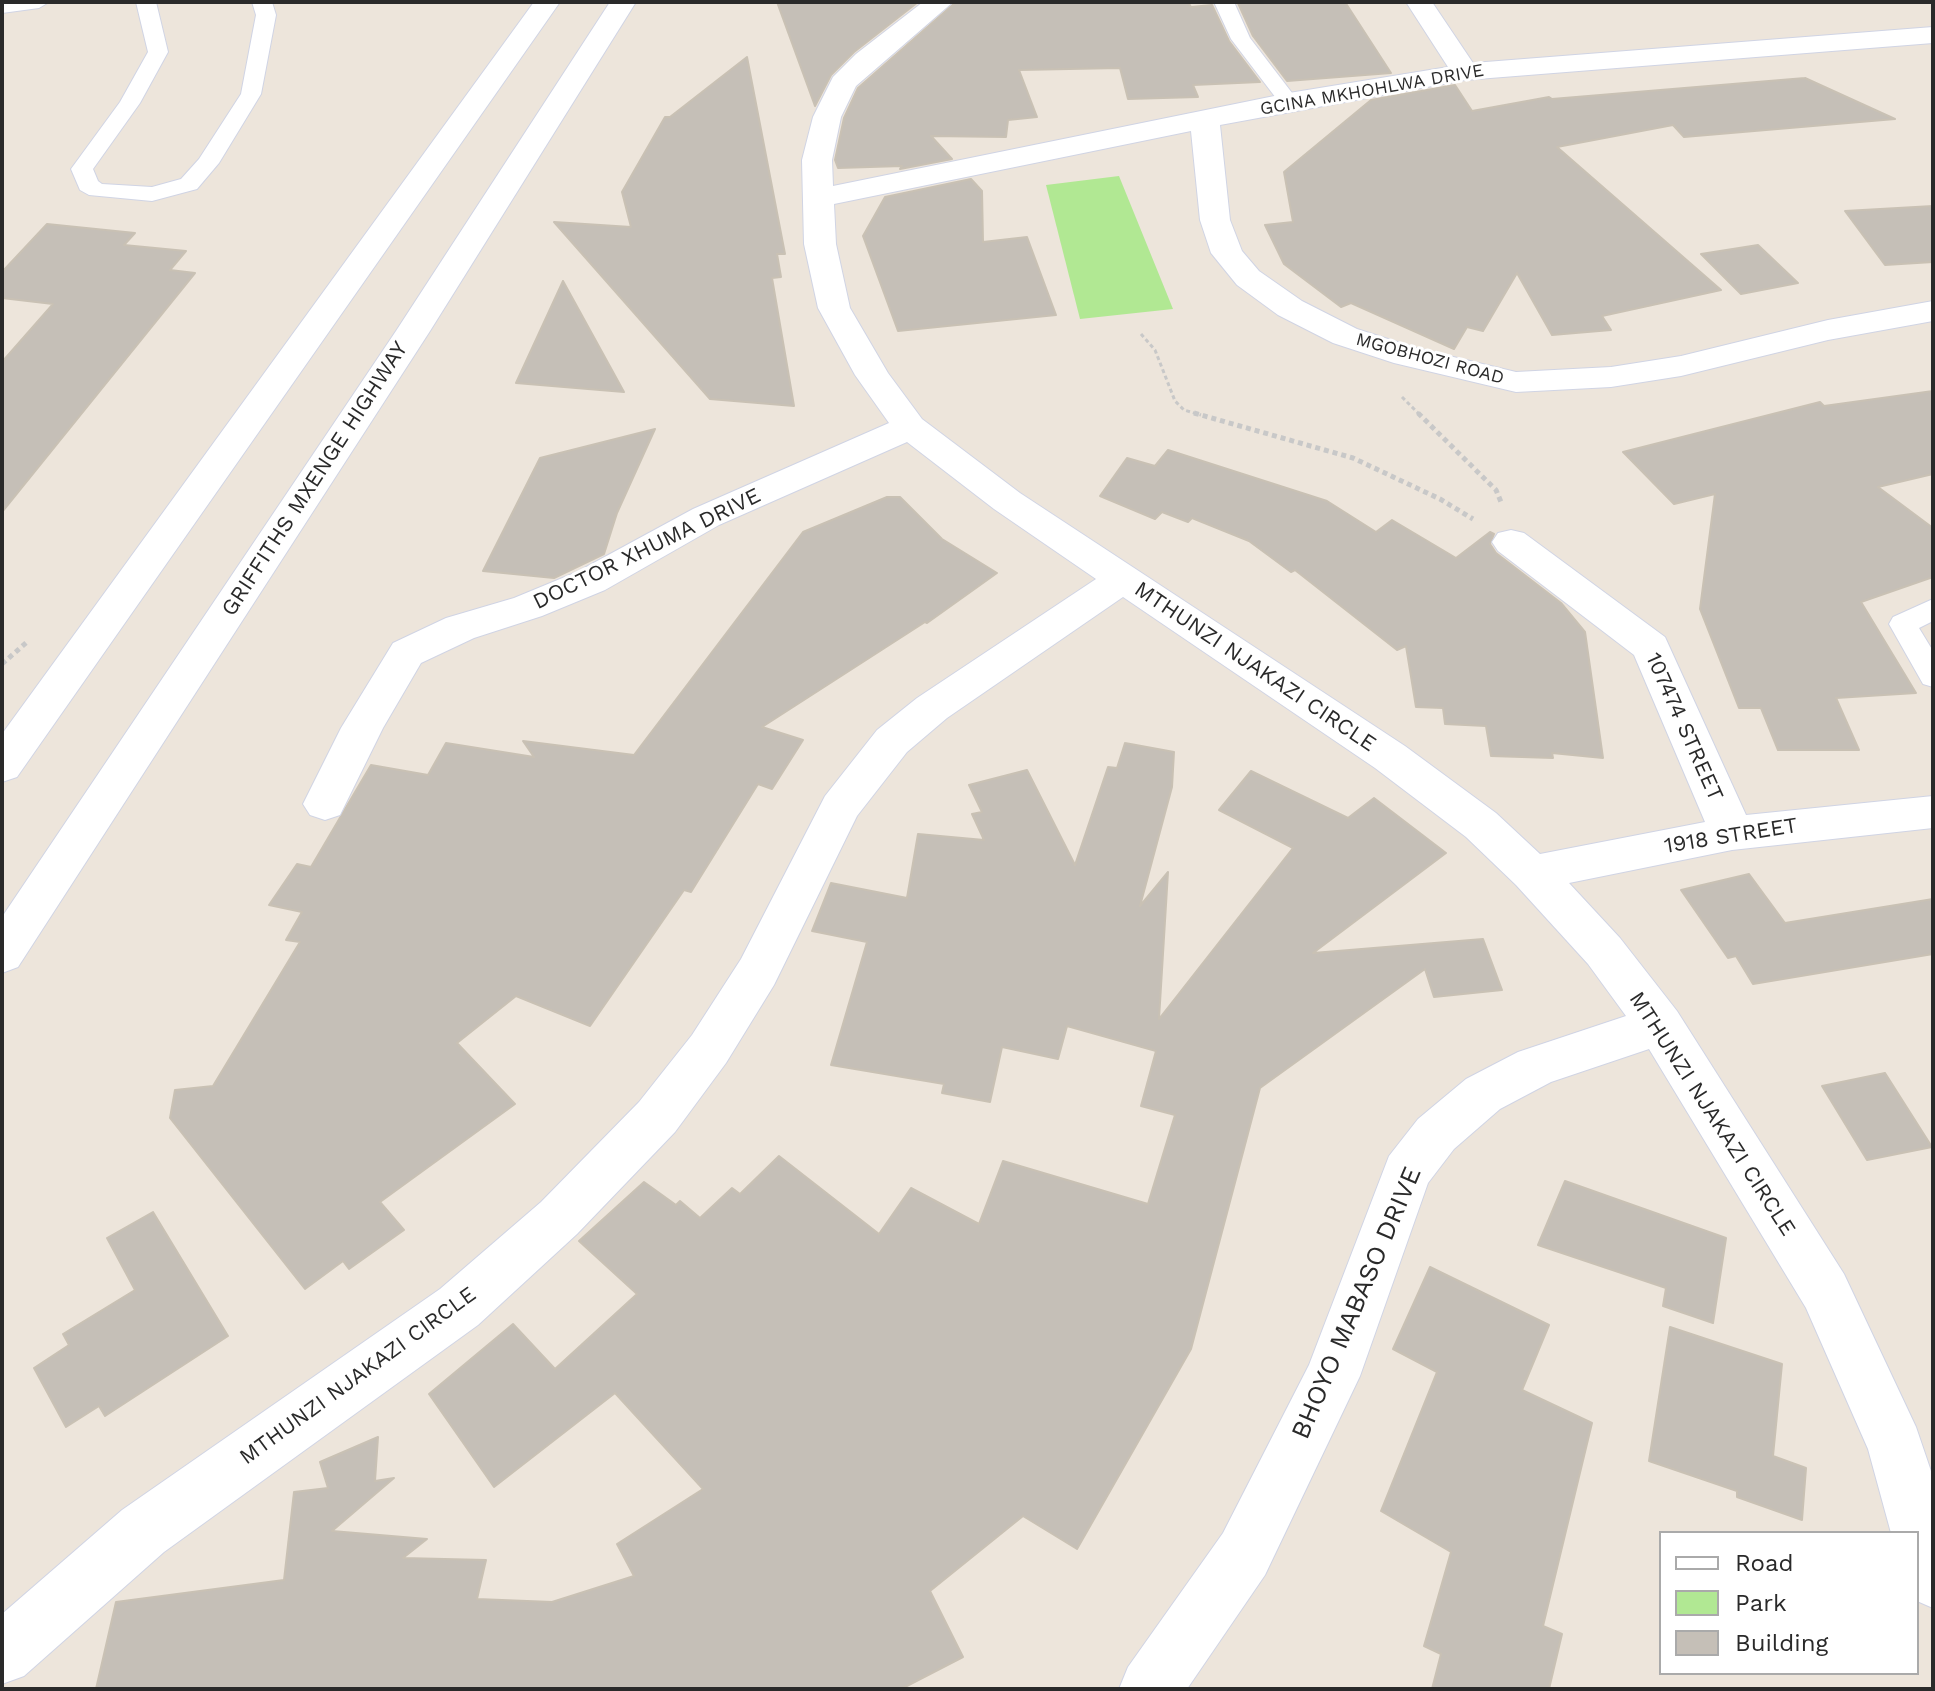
<!DOCTYPE html>
<style>
body{margin:0}
#map{position:relative;width:1935px;height:1691px;overflow:hidden;background:#ede5db;font-family:"Work Sans",sans-serif}
canvas{display:block}
.frame{position:absolute;inset:0;border:4px solid #2a2a2a;pointer-events:none}
.legend{position:absolute;left:1659px;top:1531px;width:260px;height:144px;box-sizing:border-box;background:#fff;border:2px solid #aaa;margin:0;padding:10px 14px;list-style:none;font-size:24px;color:#2a2a2a}
.legend li{display:flex;align-items:center;gap:16px;height:40px}
.legend b{width:40px;border:2px solid #aaa}
</style>
<div id="map">
<canvas width="1935" height="1691"></canvas>
<div class="frame"></div>
<ul class="legend">
<li><b style="height:10px;background:#fff"></b>Road</li>
<li><b style="height:22px;background:#b1e893"></b>Park</li>
<li><b style="height:22px;background:#c5bfb7"></b>Building</li>
</ul>
</div>
<script>
const context = document.querySelector('canvas').getContext('2d');
context.lineJoin = 'round';
function fillPath(path, color) { context.fillStyle = color; context.fill(path, 'evenodd'); }
const poly = rows => new Path2D(rows.map(r => 'M' + r).join(''));
function stroke(path, color, width, dash) { context.strokeStyle = color; context.lineWidth = width; context.lineCap = dash ? 'butt' : 'round'; context.setLineDash(dash || []); context.stroke(path); }
function label(font, color, halo, rows, align = 'center') {
  context.font = font + ' "Work Sans",sans-serif'; context.lineWidth = 6; context.setLineDash([]); context.textBaseline = 'middle'; context.strokeStyle = halo; context.fillStyle = color; for (const [text, x, y, turn = 0] of rows) {
    context.save(); context.translate(x, y); context.rotate((+turn || 0) * Math.PI / 180); context.textAlign = isNaN(turn) ? turn : align; if (halo) context.strokeText(text, 0, 0); context.fillText(text, 0, 0); context.restore();
  }
}
const green = poly([
 [1119,176,1173,309,1080,319,1046,185]
]);
const building = poly([
 [777,2,918,2,854,52,831,75,815,106,777,2],
 [956,2,1188,2,1191,7,1212,5,1229,41,1260,82,1193,85,1198,97,1128,99,1120,68,1019,70,1037,117,1008,120,1006,137,931,136,952,159,900,169,902,166,838,168,835,160,844,118,858,88,956,2],
 [1345,2,1391,73,1287,81,1253,36,1238,3,1345,2],
 [747,57,785,254,777,254,781,277,772,278,794,406,710,399,554,222,631,227,622,192,665,117,670,117,747,57],
 [1805,78,1895,119,1684,137,1673,125,1557,147,1721,290,1602,316,1611,330,1552,335,1517,273,1483,331,1467,327,1454,349,1351,303,1341,307,1284,264,1265,225,1293,222,1284,172,1371,100,1455,85,1472,111,1549,97,1552,99,1805,78],
 [971,179,982,191,983,242,1027,237,1056,315,898,331,863,236,885,197,971,179],
 [1933,206,1933,262,1885,265,1845,211,1933,206],
 [47,224,135,233,124,245,186,251,170,270,195,273,2,512,2,362,53,304,2,298,2,272,47,224],
 [1758,245,1798,283,1741,294,1701,254,1758,245],
 [563,281,624,392,516,383,563,281],
 [1933,391,1933,474,1878,487,1933,528,1933,577,1861,602,1916,693,1836,698,1859,750,1778,750,1761,708,1739,708,1700,609,1715,494,1674,504,1623,452,1820,402,1824,406,1933,391],
 [655,429,617,513,604,554,554,578,483,571,540,458,655,429],
 [1168,450,1327,501,1376,532,1392,520,1456,558,1490,532,1494,534,1490,544,1496,553,1561,603,1585,632,1603,758,1552,753,1553,758,1491,756,1486,726,1445,724,1443,708,1416,707,1406,646,1397,650,1295,570,1291,572,1249,541,1192,518,1188,522,1162,512,1155,519,1100,496,1127,458,1155,466,1168,450],
 [887,497,900,497,942,539,997,573,927,623,925,622,762,727,803,740,772,789,758,784,691,892,684,890,590,1026,516,996,457,1043,515,1104,380,1202,404,1230,349,1269,343,1261,305,1289,170,1118,175,1090,213,1086,300,942,286,940,302,912,269,905,297,864,311,867,371,765,428,775,446,743,534,757,523,741,634,755,803,532,887,497],
 [1125,743,1174,752,1172,787,1140,906,1168,872,1159,1019,1293,848,1219,810,1251,771,1348,818,1374,798,1446,853,1313,953,1483,939,1502,990,1434,997,1425,969,1260,1088,1191,1349,1077,1549,1023,1516,930,1591,963,1657,901,1689,96,1689,116,1602,284,1580,294,1492,328,1488,320,1462,378,1437,375,1481,394,1478,332,1531,427,1539,403,1558,486,1560,477,1599,552,1602,634,1576,617,1544,703,1489,615,1393,494,1487,429,1394,513,1324,555,1369,637,1294,579,1241,644,1182,676,1205,680,1201,700,1218,732,1188,740,1194,779,1156,879,1234,911,1188,979,1224,1003,1161,1148,1204,1175,1115,1141,1106,1156,1051,1067,1026,1058,1059,1002,1047,990,1102,942,1093,944,1084,831,1065,867,942,812,931,831,883,907,898,918,834,984,840,972,814,982,812,969,785,1027,770,1075,865,1108,767,1117,768,1125,743],
 [1749,874,1785,923,1933,899,1933,954,1753,984,1736,956,1728,958,1681,890,1749,874],
 [1885,1073,1932,1147,1867,1160,1822,1086,1885,1073],
 [1565,1181,1726,1238,1713,1323,1663,1306,1666,1288,1538,1245,1565,1181],
 [153,1212,228,1336,105,1416,99,1406,66,1427,34,1368,69,1345,63,1334,135,1290,107,1238,153,1212],
 [1430,1267,1549,1325,1522,1390,1592,1423,1543,1626,1562,1634,1549,1689,1432,1689,1441,1654,1424,1646,1451,1552,1381,1511,1437,1372,1393,1349,1430,1267],
 [1670,1327,1782,1364,1773,1456,1806,1468,1802,1520,1737,1497,1737,1491,1649,1461,1670,1327]
]);
const pathFar1 = poly([
 [1141,334,1155,350,1175,401,1184,410,1201,415],
 [1402,397,1420,415]
]);
const path = poly([
 [1194,413,1353,458,1440,499,1473,519],
 [1418,413,1496,490,1501,502],
 [2,664,28,641]
]);
const lane = poly([
 [2,2,49,2,39,8,2,13,2,2],
 [136,2,156,2,168,52,140,103,93,169,98,181,102,184,152,187,181,179,199,159,241,94,256,15,252,2,272,2,276,15,261,94,219,163,197,189,152,201,89,195,80,190,71,169,120,102,148,52,136,2],
 [1214,2,1234,2,1250,38,1299,102,1296,106,1282,106,1231,39,1214,2],
 [1933,599,1933,621,1919,628,1933,651,1933,687,1923,684,1889,624,1893,617,1933,599]
]);
const street = poly([
 [923,2,953,2,856,86,841,117,832,160,833,186,1289,93,1448,67,1406,2,1432,2,1473,63,1933,27,1933,43,1465,80,1220,125,1230,220,1242,251,1259,271,1302,301,1357,329,1416,348,1516,372,1611,367,1681,356,1828,320,1933,301,1933,321,1828,340,1681,376,1611,387,1516,392,1394,363,1333,343,1278,315,1237,285,1211,253,1200,220,1191,131,834,204,836,244,850,308,888,373,922,419,1020,493,1405,746,1496,813,1540,854,1705,822,1634,655,1498,551,1492,542,1498,533,1511,530,1524,533,1665,637,1746,815,1933,796,1933,828,1732,850,1569,883,1620,938,1677,1011,1844,1274,1916,1427,1933,1477,1933,1608,1917,1601,1917,1533,1891,1533,1868,1449,1806,1308,1649,1049,1551,1082,1500,1109,1454,1149,1428,1183,1360,1376,1265,1575,1187,1689,1119,1689,1128,1667,1223,1533,1309,1365,1389,1156,1418,1119,1466,1079,1518,1052,1626,1016,1588,964,1516,885,1466,837,1375,768,1123,597,947,718,907,752,857,816,774,985,726,1063,675,1132,577,1234,478,1325,164,1552,24,1676,2,1684,2,1614,122,1510,440,1289,541,1202,639,1102,692,1035,741,959,825,796,877,730,917,698,1096,579,994,509,907,442,719,525,605,590,542,616,474,638,421,663,383,728,340,815,325,820,310,815,303,804,341,728,393,643,446,618,514,598,577,572,693,509,889,423,855,375,818,308,804,244,802,160,813,117,833,77,856,54,923,2]
]);
const secondary = poly([
 [534,2,560,2,17,777,2,782,2,734,534,2],
 [610,2,636,2,430,331,18,967,2,973,2,917,396,331,610,2]
]);
const farStreetnames = [
 ["GCINA MKHOHLWA DRIVE",1372,90,-10],
 ["MGOBHOZI ROAD",1430,359,15]
];
const streetNames = [
 ["GRIFFITHS MXENGE HIGHWAY",315,479,-57],
 ["DOCTOR XHUMA DRIVE",647,549,-26],
 ["MTHUNZI NJAKAZI CIRCLE",1255,667,34],
 ["107474 STREET",1684,727,66],
 ["1918 STREET",1731,836,-9],
 ["MTHUNZI NJAKAZI CIRCLE",1712,1114,57],
 ["MTHUNZI NJAKAZI CIRCLE",358,1376,-36]
];
const nearStreetnames = [
 ["BHOYO MABASO DRIVE",1357,1303,-67]
];
fillPath(green, '#b1e893');
fillPath(building, '#c5bfb7');
stroke(building, '#c9c1b4', 2);
stroke(lane, '#d0d4e4', 2);
stroke(street, '#d0d4e4', 2);
stroke(secondary, '#d0d4e4', 2);
stroke(pathFar1, '#c8c8c8', 3, [4, 3]);
stroke(path, '#c8c8c8', 5, [5, 4]);
fillPath(lane, '#fff');
fillPath(street, '#fff');
fillPath(secondary, '#fff');
label('18px', '#2a2a2a', '#fff', farStreetnames);
label('22px', '#2a2a2a', '#fff', streetNames);
label('26px', '#2a2a2a', '#fff', nearStreetnames);
</script>
